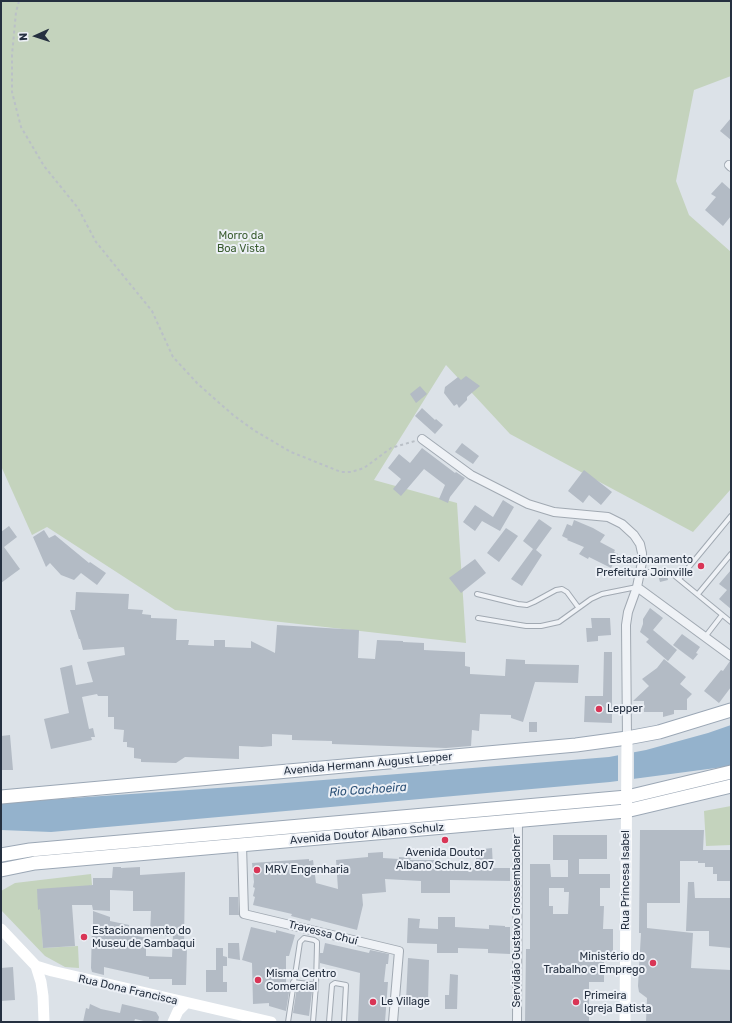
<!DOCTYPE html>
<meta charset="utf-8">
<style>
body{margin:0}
#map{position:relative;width:732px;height:1023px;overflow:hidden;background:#dce2e8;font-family:Rubik,sans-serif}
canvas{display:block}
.frame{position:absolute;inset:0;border:2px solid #253040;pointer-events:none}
.north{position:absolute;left:16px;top:16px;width:40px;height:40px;-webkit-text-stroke:3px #ecf0f6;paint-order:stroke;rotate:267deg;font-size:11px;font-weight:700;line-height:16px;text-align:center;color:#253040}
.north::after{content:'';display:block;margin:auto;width:14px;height:18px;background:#253040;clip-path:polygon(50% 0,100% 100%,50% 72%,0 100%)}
</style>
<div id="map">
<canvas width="732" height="1023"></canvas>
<div class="frame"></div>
<div class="north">N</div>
</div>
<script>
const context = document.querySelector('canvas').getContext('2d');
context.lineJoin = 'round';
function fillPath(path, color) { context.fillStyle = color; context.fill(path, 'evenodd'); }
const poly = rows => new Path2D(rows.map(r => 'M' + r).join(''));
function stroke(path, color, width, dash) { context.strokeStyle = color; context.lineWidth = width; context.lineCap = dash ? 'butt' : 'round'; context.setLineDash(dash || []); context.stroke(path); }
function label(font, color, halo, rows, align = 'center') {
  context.font = font + ' Rubik,sans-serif'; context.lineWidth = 4; context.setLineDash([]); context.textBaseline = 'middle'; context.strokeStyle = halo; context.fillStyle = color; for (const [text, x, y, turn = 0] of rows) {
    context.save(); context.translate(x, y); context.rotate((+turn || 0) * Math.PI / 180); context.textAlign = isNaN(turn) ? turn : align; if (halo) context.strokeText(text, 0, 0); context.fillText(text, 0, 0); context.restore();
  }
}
const green = poly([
 [1,1,731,1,731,76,694,90,676,181,689,215,731,252,731,489,693,532,510,434,446,365,374,480,457,503,466,643,175,610,47,527,32,535,1,466],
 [731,806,731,845,706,846,704,811],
 [91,874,92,885,38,909,51,909,41,916,43,948,78,946,79,968,65,967,45,956,1,910,1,891,15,883]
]);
const water = poly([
 [731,725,731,766,610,782,51,832,1,830,1,803,261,785,609,757,646,750,708,733]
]);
const pier = poly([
 [634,751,634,781,618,783,618,753]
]);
const building = poly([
 [731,118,731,140,720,131],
 [722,182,731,190,731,216,723,226,705,210,716,197,711,194],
 [466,376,480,386,467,397,467,400,459,408,457,404,454,406,444,393,445,387,458,377,461,380],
 [420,386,427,394,416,403,410,394],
 [422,408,435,420,436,419,443,425,435,434,415,416],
 [462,443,479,456,473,464,455,452],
 [422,448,455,473,456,472,465,478,450,497,448,503,439,499,445,485,424,469,401,496,393,489,401,479,388,468,399,454,410,463],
 [584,470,612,492,601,505,589,495,583,503,568,491],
 [503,500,514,507,500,531,482,521,475,531,463,522,475,505,493,517],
 [539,519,552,528,536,550,542,555,522,586,511,579,533,549,523,541],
 [574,520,593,528,605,535,600,542,615,550,614,552,618,554,611,568,589,557,588,559,579,554,584,547,567,540,568,539,562,536,567,524,572,526],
 [9,526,17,537,4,547,20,569,1,583,1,532],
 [506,528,518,536,499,562,487,553],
 [44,530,49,538,55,535,89,563,90,562,106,573,97,585,81,573,74,580,61,575,50,563,46,567,33,537],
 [475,559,486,573,461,593,449,578],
 [731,570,731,609,719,599,727,590,719,584],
 [658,575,667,575,668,580,660,582],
 [76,592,129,594,128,609,143,610,142,614,151,615,151,618,177,619,176,640,189,640,188,645,214,646,214,640,225,640,225,647,251,648,251,641,275,653,277,625,359,630,358,658,375,659,377,640,403,641,403,642,424,643,424,650,465,652,465,666,470,667,470,674,505,676,506,659,525,660,525,664,579,665,578,683,535,682,523,722,511,718,511,715,480,714,479,731,472,730,471,746,446,748,332,744,332,741,292,740,292,735,272,734,272,746,262,747,239,746,239,759,185,757,176,763,141,762,141,759,134,758,134,748,127,747,127,742,123,742,124,730,114,729,114,717,108,717,108,696,98,696,97,694,82,697,89,729,93,728,95,737,91,737,92,740,51,749,44,719,69,713,60,668,72,665,76,685,93,682,87,662,125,655,124,647,83,650,80,639,79,639,70,610,75,610],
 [650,608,663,618,653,630,677,650,668,661,646,642,649,639,640,632,643,624,643,619],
 [591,618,610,618,611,635,598,636,598,641,587,642,586,628,592,628],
 [682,634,700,647,696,653,698,654,693,660,673,645],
 [604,652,612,652,612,723,584,722,585,696,603,696],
 [664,659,686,677,680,684,692,694,687,699,687,710,674,710,674,714,663,717,663,712,644,712,644,701,633,701,649,686,642,679,657,668],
 [730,661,731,687,719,703,704,691,721,670,723,671],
 [529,722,537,722,537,732,529,732],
 [10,735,13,770,1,770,1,736],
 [640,830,704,830,703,850,731,850,731,881,717,881,717,874,713,874,713,867,705,867,705,863,698,863,698,861,680,861,680,903,647,903,647,928,693,933,691,968,731,970,731,1022,646,1022,647,998,639,992,638,986,641,933,639,933],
 [553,835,607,835,607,859,579,859,579,874,610,874,610,888,600,888,600,906,604,906,603,929,613,929,613,955,604,955,604,982,589,982,589,1022,525,1022,526,949,530,949,530,864,550,864,551,877,568,877,568,860,553,860],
 [549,888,564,888,564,892,569,892,568,914,553,914,553,906,549,906],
 [492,848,493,868,510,868,510,881,450,880,450,893,421,893,421,881,385,879,386,892,362,894,363,905,357,930,311,918,310,921,291,916,292,914,253,905,255,897,253,896,255,888,253,887,254,882,252,863,309,859,309,861,313,860,316,883,338,889,336,860,368,857,368,853,383,852,383,858,399,859,399,857,411,858,410,860,436,860,436,862,443,862,443,863,450,863,450,867,477,867,475,850],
 [113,867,121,867,121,868,140,867,140,875,185,872,184,946,187,947,186,985,172,985,172,979,149,979,149,977,104,967,104,975,92,972,91,968,92,927,93,927,93,911,110,917,110,921,129,925,129,934,146,938,146,956,172,957,173,936,150,935,151,911,133,911,133,891,110,890,110,911,93,910,92,905,72,905,75,946,43,948,40,909,38,910,37,889,93,885,93,878,112,878],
 [688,882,694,882,695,898,731,898,731,948,709,946,709,931,686,931],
 [229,897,238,897,239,915,229,915],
 [438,917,455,917,455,927,489,929,489,925,505,926,505,927,510,927,510,954,488,953,488,949,458,948,458,953,437,953,437,944,407,943,408,918,420,919,419,928,438,929],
 [251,927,276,933,276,930,295,935,289,956,286,956,286,985,290,986,286,1011,269,1006,269,1003,253,1004,252,963,242,960],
 [228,943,239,943,240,960,228,958],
 [325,943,369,953,370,950,389,954,388,964,386,964,384,982,388,982,385,1022,358,1022,360,973,320,963,320,953,323,953],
 [216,948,223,948,223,956,227,957,227,966,223,966,223,982,227,982,227,992,206,992,206,970,216,970],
 [408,958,429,960,428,1002,406,1001],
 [13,967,15,1000,1,1001,1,968],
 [450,974,458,975,457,1009,445,1009,445,995,449,995],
 [297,987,312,991,309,1016,293,1013],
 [90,1004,101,1009,120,1013,122,1004,156,1012,159,1017,158,1022,148,1022,135,1019,134,1022,83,1022,86,1008,89,1009]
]);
const path = poly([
 [19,1,16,12,12,55,12,92,21,127,44,166,78,208,96,242,152,311,173,357,198,384,233,415,255,431,291,452,341,472,351,472,364,468,391,448,415,441]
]);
const service = poly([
 [640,573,658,571,670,572,731,622],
 [679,579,731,516],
 [477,594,518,604,527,605,534,602,556,590,562,589,567,592,578,607],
 [698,594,731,554],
 [478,618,526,626,541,626,559,622,591,599,602,594,637,587],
 [705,637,722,615],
 [293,982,316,985],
 [288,1022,300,942,304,938,314,940,317,942,317,945,316,985,313,1022],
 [329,1022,332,985,335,983,346,985,344,1022]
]);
const minor = poly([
 [729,165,731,167],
 [422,439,471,475,528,504,554,512,608,517,622,524,634,535,640,544,642,553,642,562,637,587,628,612,626,625,627,738],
 [637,587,731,656],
 [242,845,244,914,399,951,393,1022],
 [517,1022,518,821]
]);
const secondary = poly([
 [1,929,36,966,52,971,271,1022],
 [36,966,41,982,43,996,44,1022],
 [173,1022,178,1011,186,1003],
 [625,1022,627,738]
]);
const primary = poly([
 [1,797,576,745,627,738,659,732,731,710],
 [1,855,30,850,627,797,731,772],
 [1,870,35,863,626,811,731,786]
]);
const markers = [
 [701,566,4,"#d93556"],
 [599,709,4,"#d93556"],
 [445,840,4,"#d93556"],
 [257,870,4,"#d93556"],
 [84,937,4,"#d93556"],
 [653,963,4,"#d93556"],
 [258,980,4,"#d93556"],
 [373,1002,4,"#d93556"],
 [576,1002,4,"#d93556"]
];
const parkNames = [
 ["Morro da",241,236],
 ["Boa Vista",241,249]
];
const poiNames = [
 ["Estacionamento",693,560,"right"],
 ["Prefeitura Joinville",693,573,"right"],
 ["Lepper",607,709],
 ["Avenida Doutor",445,853,"center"],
 ["Albano Schulz, 807",445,866,"center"],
 ["MRV Engenharia",265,870],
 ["Estacionamento do",92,931],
 ["Museu de Sambaqui",92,944],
 ["Ministério do",645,957,"right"],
 ["Trabalho e Emprego",645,970,"right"],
 ["Misma Centro",266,974],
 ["Comercial",266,987],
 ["Primeira",584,996],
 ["Igreja Batista",584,1009],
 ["Le Village",381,1002]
];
const streetNames = [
 ["Avenida Hermann August Lepper",368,764,-5],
 ["Avenida Doutor Albano Schulz",367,834,-5],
 ["Rua Princesa Isabel",626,880,-90],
 ["Servidão Gustavo Grossembacher",517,921,-90],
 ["Travessa Chuí",323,933,14],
 ["Rua Dona Francisca",128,990,13]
];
const waterNames = [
 ["Rio Cachoeira",368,790,-4]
];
fillPath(green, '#c4d3bd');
fillPath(water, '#94b2cc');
fillPath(pier, '#dce2e8');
fillPath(building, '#b3bbc5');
stroke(service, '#a1a9b2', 6);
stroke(minor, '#a1a9b2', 10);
stroke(primary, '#9ba7b5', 15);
stroke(path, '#bac0c7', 2, [3, 3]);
stroke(service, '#eff2f6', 4);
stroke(minor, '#eff2f6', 8);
stroke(secondary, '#fff', 11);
stroke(primary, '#fff', 13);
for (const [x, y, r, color] of markers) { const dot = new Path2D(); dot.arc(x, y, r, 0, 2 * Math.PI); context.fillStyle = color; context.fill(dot); stroke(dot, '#ecf0f6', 1.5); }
label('11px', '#3b5d31', '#ecf0f6', parkNames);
label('11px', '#253040', '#ecf0f6', poiNames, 'left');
label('11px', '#253040', '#ecf0f6', streetNames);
label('italic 12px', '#2c5177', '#ecf0f6', waterNames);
</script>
